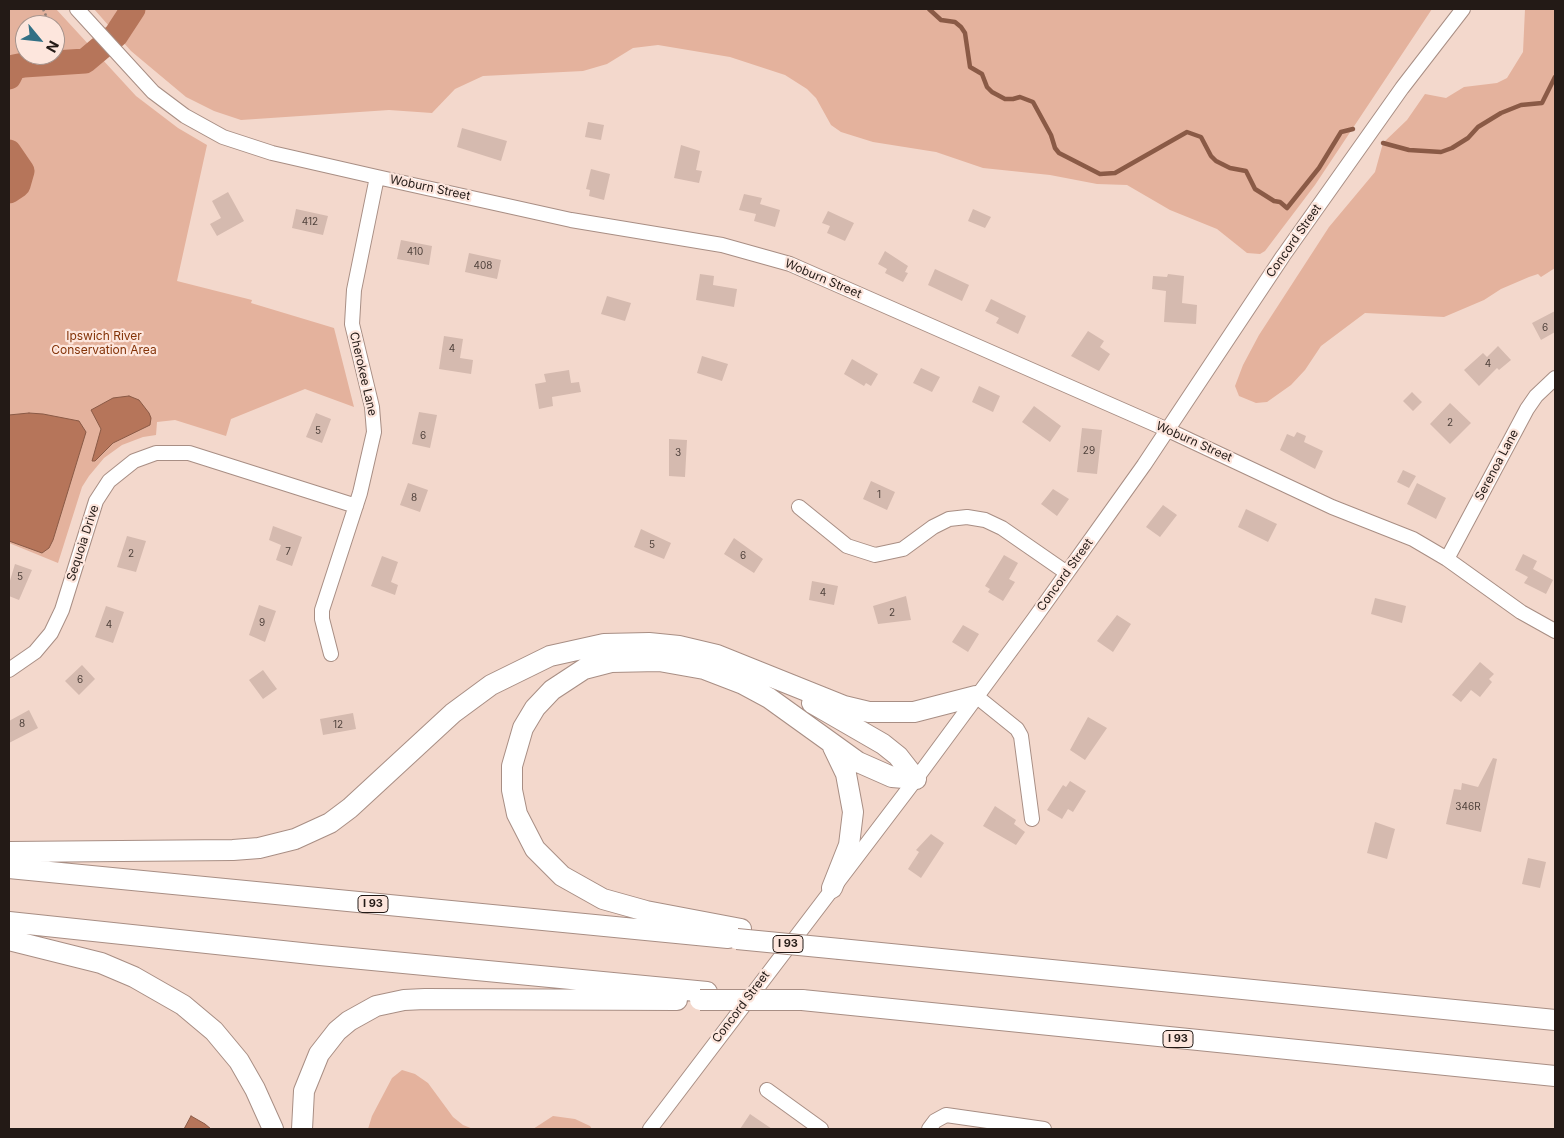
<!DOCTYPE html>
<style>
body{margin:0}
#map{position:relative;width:1564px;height:1138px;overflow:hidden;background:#f3d8cc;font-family:Inter,sans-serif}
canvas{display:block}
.frame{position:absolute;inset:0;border:10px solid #231a16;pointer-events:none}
.north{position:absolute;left:15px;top:15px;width:50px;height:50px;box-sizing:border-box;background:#fde6dd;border:1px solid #a6948d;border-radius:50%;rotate:118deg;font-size:14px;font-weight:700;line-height:20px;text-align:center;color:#231a16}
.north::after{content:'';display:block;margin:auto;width:18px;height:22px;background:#327085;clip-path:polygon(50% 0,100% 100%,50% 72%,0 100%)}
</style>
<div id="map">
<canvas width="1564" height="1138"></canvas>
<div class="frame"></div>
<div class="north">N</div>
</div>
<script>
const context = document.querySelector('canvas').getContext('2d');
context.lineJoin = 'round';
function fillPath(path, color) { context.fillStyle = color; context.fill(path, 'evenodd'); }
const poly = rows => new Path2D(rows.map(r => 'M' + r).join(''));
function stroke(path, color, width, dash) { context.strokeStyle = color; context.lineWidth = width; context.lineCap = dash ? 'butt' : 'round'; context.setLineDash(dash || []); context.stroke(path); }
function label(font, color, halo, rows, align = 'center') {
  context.font = font + ' Inter,sans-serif'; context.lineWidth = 4.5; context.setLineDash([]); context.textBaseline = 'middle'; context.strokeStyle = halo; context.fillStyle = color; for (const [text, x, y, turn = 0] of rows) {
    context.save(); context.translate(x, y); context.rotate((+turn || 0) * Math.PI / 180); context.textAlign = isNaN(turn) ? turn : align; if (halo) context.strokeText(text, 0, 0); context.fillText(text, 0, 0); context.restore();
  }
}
const green = poly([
 [9,9,56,9,136,96,178,128,207,145,177,281,252,300,251,303,334,328,354,407,305,389,231,419,226,436,175,420,157,422,156,435,143,437,122,445,104,458,89,476,82,487,58,563,9,543],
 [25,25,55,25,55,55,25,55],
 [94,9,1432,9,1315,185,1265,251,1260,254,1247,253,1217,229,1170,210,1127,185,1097,184,1050,175,983,168,936,152,873,142,841,132,831,125,816,98,807,89,785,75,730,57,658,45,633,48,607,64,583,71,483,76,455,89,432,113,389,110,241,120,214,111,186,97,131,51],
 [1525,9,1555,9,1555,268,1541,277,1538,274,1529,277,1501,289,1484,300,1444,317,1365,313,1321,346,1305,370,1291,385,1267,402,1256,403,1239,396,1235,386,1243,365,1259,335,1329,227,1375,172,1383,143,1407,120,1425,94,1446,98,1464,87,1497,83,1507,78,1523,52],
 [402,1070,415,1074,428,1083,453,1117,463,1125,473,1129,368,1129,372,1116,392,1078],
 [553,1116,575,1119,590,1126,592,1129,533,1129]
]);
const water = poly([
 [129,396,139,400,149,413,151,418,150,425,113,443,95,461,92,461,101,429,91,410,113,398,129,396],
 [29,413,43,414,79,421,86,432,53,540,49,548,42,553,9,541,9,415,29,413],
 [191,1116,205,1124,211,1129,184,1129,191,1116]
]);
const stream = poly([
 [929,9,941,20,955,22,961,27,965,33,970,67,982,74,987,87,992,92,1005,99,1013,99,1020,97,1033,102,1051,135,1055,148,1059,153,1100,174,1115,173,1187,132,1201,137,1211,156,1216,161,1230,168,1246,171,1255,189,1274,201,1280,202,1287,208,1319,168,1341,132,1353,129],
 [1383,143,1409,150,1441,152,1452,148,1468,138,1478,127,1501,113,1521,105,1542,103,1555,77]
]);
const river = poly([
 [9,77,14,67,24,65,85,61,116,35,133,9],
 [9,152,22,171,18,185,9,191]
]);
const building = poly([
 [588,122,604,125,601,140,585,137],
 [462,128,507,141,501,161,457,147],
 [681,145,700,151,696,170,702,171,699,183,674,178],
 [591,169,610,174,604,200,589,196,590,190,586,189],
 [228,192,244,221,217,236,210,224,221,218,212,201],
 [744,194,762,198,760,204,780,210,775,227,754,221,756,214,739,210],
 [296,209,328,216,323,235,292,228],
 [973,209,991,217,985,228,968,221],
 [828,211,854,223,845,241,827,233,830,226,822,223],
 [401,240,432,246,429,265,397,259],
 [885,251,908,266,905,272,908,273,903,282,885,273,887,269,878,264],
 [469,253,501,260,497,279,465,272],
 [935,269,969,285,962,301,928,285],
 [700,274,714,276,713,285,737,289,734,307,696,300],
 [1168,274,1184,276,1182,303,1197,305,1196,324,1164,322,1166,291,1152,289,1153,276,1167,277],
 [607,296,631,303,625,321,601,314],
 [991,299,1026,316,1018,334,996,323,999,318,985,311],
 [1555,311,1555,332,1541,340,1532,323],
 [1088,331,1104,341,1100,347,1110,354,1099,371,1071,356],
 [444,336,463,339,460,358,473,360,471,374,439,369],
 [1498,346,1511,360,1499,370,1497,368,1479,386,1464,370,1483,353,1487,357],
 [702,356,728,364,722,381,697,373],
 [852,359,878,374,871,386,866,383,864,386,844,374],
 [921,368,940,377,932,392,913,383],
 [569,370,571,383,579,382,581,392,552,397,553,406,539,409,535,384,546,382,544,374],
 [979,386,1000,396,993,412,972,402],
 [1412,392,1422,402,1413,411,1403,401],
 [1450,403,1471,423,1450,444,1430,424],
 [1034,406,1061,426,1050,442,1022,422],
 [419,412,437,415,430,448,412,444],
 [316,413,331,419,322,443,306,437],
 [1082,428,1102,430,1097,474,1077,472],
 [1297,432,1306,436,1304,442,1323,451,1315,469,1280,450,1287,434,1294,437],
 [669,439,687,440,685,477,669,476],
 [1403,470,1416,476,1409,488,1397,482],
 [871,481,895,492,887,510,863,499],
 [408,483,428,490,420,512,400,505],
 [1417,483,1446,498,1436,519,1407,504],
 [1053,489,1069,499,1057,516,1041,504],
 [1163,505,1177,515,1160,537,1146,527],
 [1246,509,1277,524,1268,542,1238,527],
 [273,526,302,537,292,566,276,560,281,545,269,540],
 [641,529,671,543,664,559,634,547],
 [127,536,146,541,136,572,117,567],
 [734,538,763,559,754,573,724,554],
 [1523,554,1537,561,1533,569,1553,580,1546,594,1524,583,1528,577,1515,570],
 [1004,555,1018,563,1009,579,1015,582,1003,601,988,592,990,589,985,586],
 [382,556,398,562,391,582,398,585,395,595,371,586],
 [15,564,32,570,19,600,9,596,9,584],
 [812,581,838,586,834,605,809,600],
 [906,596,911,620,878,624,873,606],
 [1375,598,1406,606,1402,623,1371,614],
 [259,605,276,611,265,642,249,635],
 [106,606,124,612,113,643,95,637],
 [1117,615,1131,624,1113,652,1097,641],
 [963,625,979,634,968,652,952,642],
 [1480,662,1494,674,1489,679,1492,682,1480,697,1471,690,1461,702,1452,695],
 [82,665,95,679,79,695,65,681],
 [263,670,277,689,263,699,249,680],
 [29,710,38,728,9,743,9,721],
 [353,713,356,729,323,735,320,719],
 [1088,717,1107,728,1085,760,1070,750],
 [1493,758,1497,759,1481,832,1446,824,1454,789,1461,790,1462,783,1478,787],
 [1070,781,1086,791,1073,812,1068,809,1062,819,1047,810,1063,785,1066,787],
 [995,806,1016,820,1014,824,1025,832,1016,845,983,826],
 [1375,822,1395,829,1387,859,1367,853],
 [931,834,944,843,921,878,908,869,919,852,916,850],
 [1528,858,1546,862,1540,888,1522,884],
 [750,1114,772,1129,740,1129]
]);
const path = poly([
 [43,9,50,25],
 [55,36,63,46]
]);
const minor = poly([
 [77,9,153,92,185,116,223,137,272,153,377,177,571,220,722,245,790,264,1168,430,1332,507,1413,539,1447,559,1521,612,1555,631],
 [799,507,847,546,875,555,903,549,933,527,949,519,967,517,985,520,1002,528,1067,573],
 [1447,559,1527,409,1536,396,1555,378],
 [331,654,322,619,322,610,360,493,374,432,372,407,352,324,354,290,377,177],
 [9,670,35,652,51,633,62,610,96,501,109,481,134,461,156,453,189,453,356,506],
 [976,696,1017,729,1021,736,1032,819],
 [767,1090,821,1129],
 [650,1129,916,779,1034,619,1144,465,1283,256,1402,88,1463,9],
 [929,1129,935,1121,946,1115,1044,1129]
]);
const highway = poly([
 [812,703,883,744,898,756,916,779],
 [9,852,233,850,259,848,295,839,330,823,350,808,453,713,491,685,550,656,604,644,649,643,679,646,717,655,844,706,869,712,914,712,976,696],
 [9,868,728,938],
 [832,888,849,845,853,812,846,774,833,747],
 [9,922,320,955,707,992],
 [741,929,646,911,603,899,562,876,535,849,517,814,512,790,512,766,523,728,535,708,552,690,584,669,611,662,659,661,704,669,743,684,769,698,858,762,892,777,916,779],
 [9,940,101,963,134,977,183,1005,214,1031,239,1061,255,1089,273,1129],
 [840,949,1555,1020],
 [802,1000,1555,1076],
 [302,1129,304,1091,319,1054,337,1031,349,1021,376,1006,404,1000,425,999,677,1000]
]);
const highwayBridge = poly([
 [737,939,840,949],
 [700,1000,802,1000]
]);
const numberNames = [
 ["412",310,222],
 ["410",415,252],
 ["408",483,266],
 ["6",1545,328],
 ["4",452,349],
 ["4",1488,364],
 ["2",1450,423],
 ["5",318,431],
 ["6",423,436],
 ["29",1089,451],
 ["3",678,453],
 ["1",879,495],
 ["8",414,498],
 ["5",652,545],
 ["7",288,552],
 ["2",131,554],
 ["6",743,556],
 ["5",20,577],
 ["4",823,593],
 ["2",892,613],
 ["9",262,623],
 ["4",109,625],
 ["6",80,680],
 ["8",22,724],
 ["12",338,725],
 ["346R",1468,807]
];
const shields = [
 [373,904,30],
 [788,944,30],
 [1178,1039,30]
];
const shieldNames = [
 ["I 93",373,904],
 ["I 93",788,944],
 ["I 93",1178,1039]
];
const streetNames = [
 ["Woburn Street",430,188,12],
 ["Concord Street",1294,241,-55],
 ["Woburn Street",823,279,23],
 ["Cherokee Lane",363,374,77],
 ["Woburn Street",1194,442,24],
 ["Serenoa Lane",1497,465,-62],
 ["Sequoia Drive",83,543,-72],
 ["Concord Street",1065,575,-54],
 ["Concord Street",741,1007,-53]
];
const parkNames = [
 ["Ipswich River",104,336],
 ["Conservation Area",104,350]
];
fillPath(green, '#e4b29d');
fillPath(water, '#b6755a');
stroke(water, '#8a5a46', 1);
stroke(stream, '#8a5a46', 4.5);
stroke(river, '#b6755a', 25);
fillPath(building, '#d5baaf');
stroke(minor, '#a88e84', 16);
stroke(highway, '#a88e84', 22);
stroke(path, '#917f77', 2.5, [2.5, 2.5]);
stroke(minor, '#fff', 14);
stroke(highway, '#fff', 20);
stroke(highwayBridge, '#a88e84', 22, []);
stroke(highwayBridge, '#fff', 20);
label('10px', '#50423c', null, numberNames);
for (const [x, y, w] of shields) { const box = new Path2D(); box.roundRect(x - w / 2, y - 8.5, w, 17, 4); context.fillStyle = '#fde6dd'; context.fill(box); stroke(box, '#231a16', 1); }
label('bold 11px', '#231a16', null, shieldNames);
label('12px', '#231a16', '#fde6dd', streetNames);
label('12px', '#833308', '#fde6dd', parkNames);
</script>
